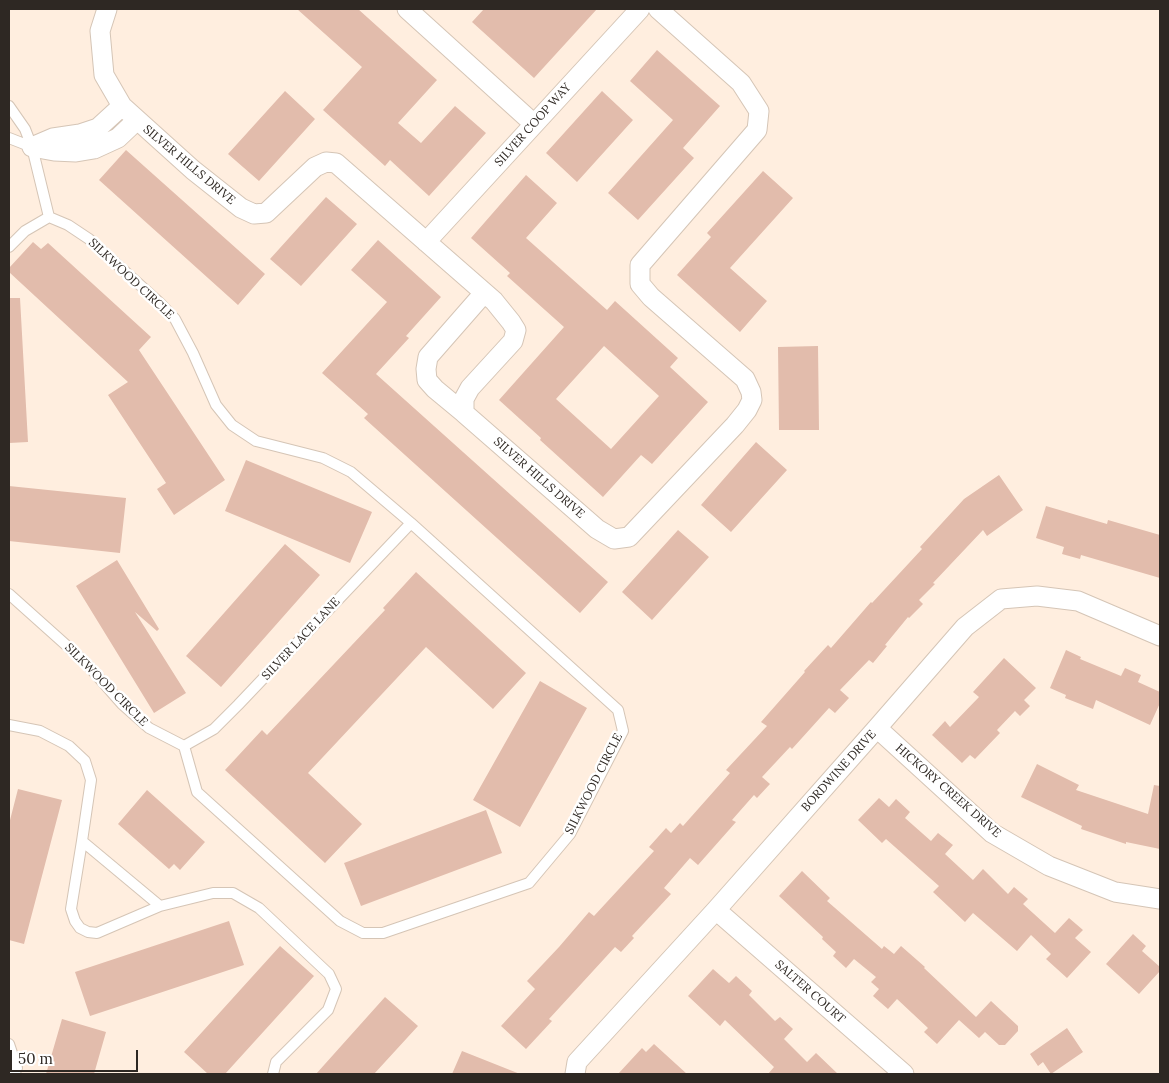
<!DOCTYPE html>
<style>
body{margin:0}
#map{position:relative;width:1169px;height:1083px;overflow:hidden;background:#ffeedf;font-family:Lora,serif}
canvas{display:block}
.frame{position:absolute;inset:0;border:10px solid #2e2823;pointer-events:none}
.scale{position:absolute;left:10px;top:1050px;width:128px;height:22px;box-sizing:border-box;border:2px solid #2e2823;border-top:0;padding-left:6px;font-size:15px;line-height:18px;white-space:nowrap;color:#2e2823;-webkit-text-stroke:4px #fff;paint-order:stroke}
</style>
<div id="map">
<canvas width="1169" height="1083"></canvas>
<div class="frame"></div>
<div class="scale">50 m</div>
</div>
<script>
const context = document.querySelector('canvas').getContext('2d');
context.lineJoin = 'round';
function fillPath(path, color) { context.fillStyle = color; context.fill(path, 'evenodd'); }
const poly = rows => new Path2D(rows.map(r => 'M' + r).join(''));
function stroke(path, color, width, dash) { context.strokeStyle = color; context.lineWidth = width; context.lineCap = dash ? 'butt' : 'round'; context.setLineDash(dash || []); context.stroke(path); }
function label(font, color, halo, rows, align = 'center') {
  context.font = font + ' Lora,serif'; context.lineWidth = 5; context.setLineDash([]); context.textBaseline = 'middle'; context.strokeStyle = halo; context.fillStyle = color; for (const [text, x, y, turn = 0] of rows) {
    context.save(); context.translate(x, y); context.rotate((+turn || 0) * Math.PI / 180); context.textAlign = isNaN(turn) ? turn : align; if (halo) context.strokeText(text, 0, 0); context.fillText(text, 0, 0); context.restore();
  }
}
const building = poly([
 [297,9,358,9,437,80,398,123,421,143,455,106,486,133,429,196,390,160,385,166,323,110,362,67],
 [484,9,597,9,534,78,472,22],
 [657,50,720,106,683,148,694,158,638,220,608,193,673,120,630,81],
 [285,91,315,119,259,181,228,154],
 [602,91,633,120,577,182,546,153],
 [126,150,265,274,238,305,99,180],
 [763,171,793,198,730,268,767,301,740,332,677,275,711,237,707,233],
 [526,175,557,203,526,238,607,310,615,301,678,358,670,367,708,402,652,464,641,455,603,497,540,440,541,438,499,400,564,327,507,276,510,273,471,238],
 [604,346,659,396,611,449,556,399],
 [326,197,357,224,301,286,270,259],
 [378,240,441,297,406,336,409,338,376,374,608,582,580,613,364,418,368,414,322,373,387,302,351,270],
 [33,242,41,249,48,243,151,337,139,350,225,480,174,515,157,489,166,483,108,395,128,382,9,272,9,268],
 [9,298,20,298,28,442,9,443],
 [818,346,819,430,779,430,778,347],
 [756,442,787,470,731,532,701,505],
 [246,460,372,512,350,563,225,511],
 [999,475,1023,510,987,536,983,530,933,583,935,584,919,600,923,604,909,618,908,617,885,645,887,646,873,663,869,660,840,690,849,698,835,713,829,708,792,749,790,747,762,777,770,784,757,798,754,795,732,820,736,822,698,865,690,858,664,888,671,894,632,936,634,938,621,952,615,947,549,1019,552,1021,526,1049,501,1026,535,989,527,981,559,947,589,912,594,916,654,851,649,847,666,828,671,833,680,823,683,826,730,773,726,770,767,726,761,722,805,672,804,671,828,645,831,648,871,602,872,603,922,549,920,547,964,499],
 [9,486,126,498,120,553,9,541],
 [1046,506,1107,524,1108,520,1160,535,1160,578,1081,555,1080,559,1062,554,1064,547,1036,538],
 [678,530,709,557,652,620,622,592],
 [285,544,320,575,221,687,186,656],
 [117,560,159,629,157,631,135,612,186,693,154,713,76,586],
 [416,572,526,673,493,709,426,647,308,773,362,824,325,863,225,770,262,730,267,735,385,610,383,608],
 [1066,650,1081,657,1080,659,1121,676,1125,668,1141,675,1138,682,1160,692,1160,703,1150,725,1096,700,1093,709,1065,698,1066,695,1050,688],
 [1004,658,1036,688,1024,700,1030,706,1020,716,1015,711,997,730,1000,733,975,759,970,755,962,763,932,735,945,721,950,727,979,697,973,692],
 [540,681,587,708,520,827,473,800],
 [1037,764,1079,785,1076,790,1148,814,1154,785,1160,786,1160,849,1126,842,1126,844,1081,829,1082,826,1021,797],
 [18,789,62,800,24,944,9,940,9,824],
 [147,790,205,842,180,870,174,864,169,869,118,824],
 [879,798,889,807,896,799,910,812,905,818,931,841,938,833,953,845,945,854,973,880,983,869,1008,894,1014,887,1028,899,1023,904,1055,933,1069,918,1083,930,1075,938,1091,952,1067,978,1046,959,1051,954,1031,935,1017,951,973,913,965,922,933,892,939,886,886,839,882,843,858,820],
 [486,810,502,853,361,906,344,863],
 [802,871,830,898,827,901,882,949,884,946,894,954,901,946,925,967,924,968,976,1017,991,1001,1018,1026,1018,1031,1005,1045,999,1045,985,1032,979,1038,959,1020,937,1044,924,1032,928,1028,897,999,888,1009,873,996,879,989,871,982,876,977,854,959,846,968,833,956,836,952,822,939,823,937,779,896],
 [229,921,244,965,90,1016,75,972],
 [1133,934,1146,946,1142,951,1160,967,1160,971,1139,994,1106,964],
 [280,946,314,976,225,1074,208,1074,184,1052],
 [713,969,729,983,736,976,752,991,749,995,775,1021,780,1017,793,1029,784,1039,807,1062,816,1053,838,1074,768,1074,774,1067,725,1020,720,1026,688,996],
 [385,997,418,1026,374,1074,316,1074],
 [62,1019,106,1032,94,1074,46,1074],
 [1067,1028,1083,1052,1051,1074,1043,1062,1038,1066,1030,1054],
 [654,1044,687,1074,618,1074,642,1048,646,1052],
 [462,1051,520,1074,452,1074]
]);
const service = poly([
 [9,106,25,129,32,147,49,217],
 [9,138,32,147],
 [9,247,25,231,49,217],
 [9,594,85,662,122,704,149,728,184,746,197,792,340,921,363,933,383,933,529,883,570,834,623,731,618,710,411,523,351,472,323,458,256,441,232,425,216,405,193,353,175,319,161,304,89,239,68,225,49,217],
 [9,725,40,731,69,746,85,761,91,780,82,841,160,906,213,893,233,893,259,908,329,974,336,989,328,1010,276,1062,273,1074],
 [184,746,214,729,238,705,411,523],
 [82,841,71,909,75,921,80,928,88,932,97,933,160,906],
 [9,1044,17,1068,14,1074]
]);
const minor = poly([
 [107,9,100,31,104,75,122,106,193,170,241,208,254,214,266,213,315,167,326,162,336,163,494,301,511,322,516,330,513,341,470,388,464,399,464,413,597,529,614,539,629,537,735,425,747,410,752,400,751,392,745,379,651,297,640,284,640,265,757,130,759,111,741,83,658,9],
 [407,9,534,124],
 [32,147,54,151,76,152,94,149,118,138,137,120],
 [32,147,53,138,80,134,98,128,122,106],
 [426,242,640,9],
 [464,413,435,389,427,380,426,369,428,357,484,293],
 [877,728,992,833,1049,866,1115,892,1160,899],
 [716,910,904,1074],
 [575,1074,577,1062,716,910,877,728,965,627,1001,599,1037,596,1078,601,1160,636]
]);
const streetNames = [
 ["SILVER COOP WAY",533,125,-48],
 ["SILVER HILLS DRIVE",189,165,40],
 ["SILKWOOD CIRCLE",131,279,43],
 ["SILVER HILLS DRIVE",539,478,41],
 ["SILVER LACE LANE",301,639,-47],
 ["SILKWOOD CIRCLE",106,685,45],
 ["BORDWINE DRIVE",839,771,-48],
 ["SILKWOOD CIRCLE",594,784,-63],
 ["HICKORY CREEK DRIVE",948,791,41],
 ["SALTER COURT",810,992,41]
];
fillPath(building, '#e2bcac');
stroke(service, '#d5c5b6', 12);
stroke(minor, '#d5c5b6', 21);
stroke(service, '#fff', 10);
stroke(minor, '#fff', 19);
label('12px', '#2e2823', '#fff', streetNames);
</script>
